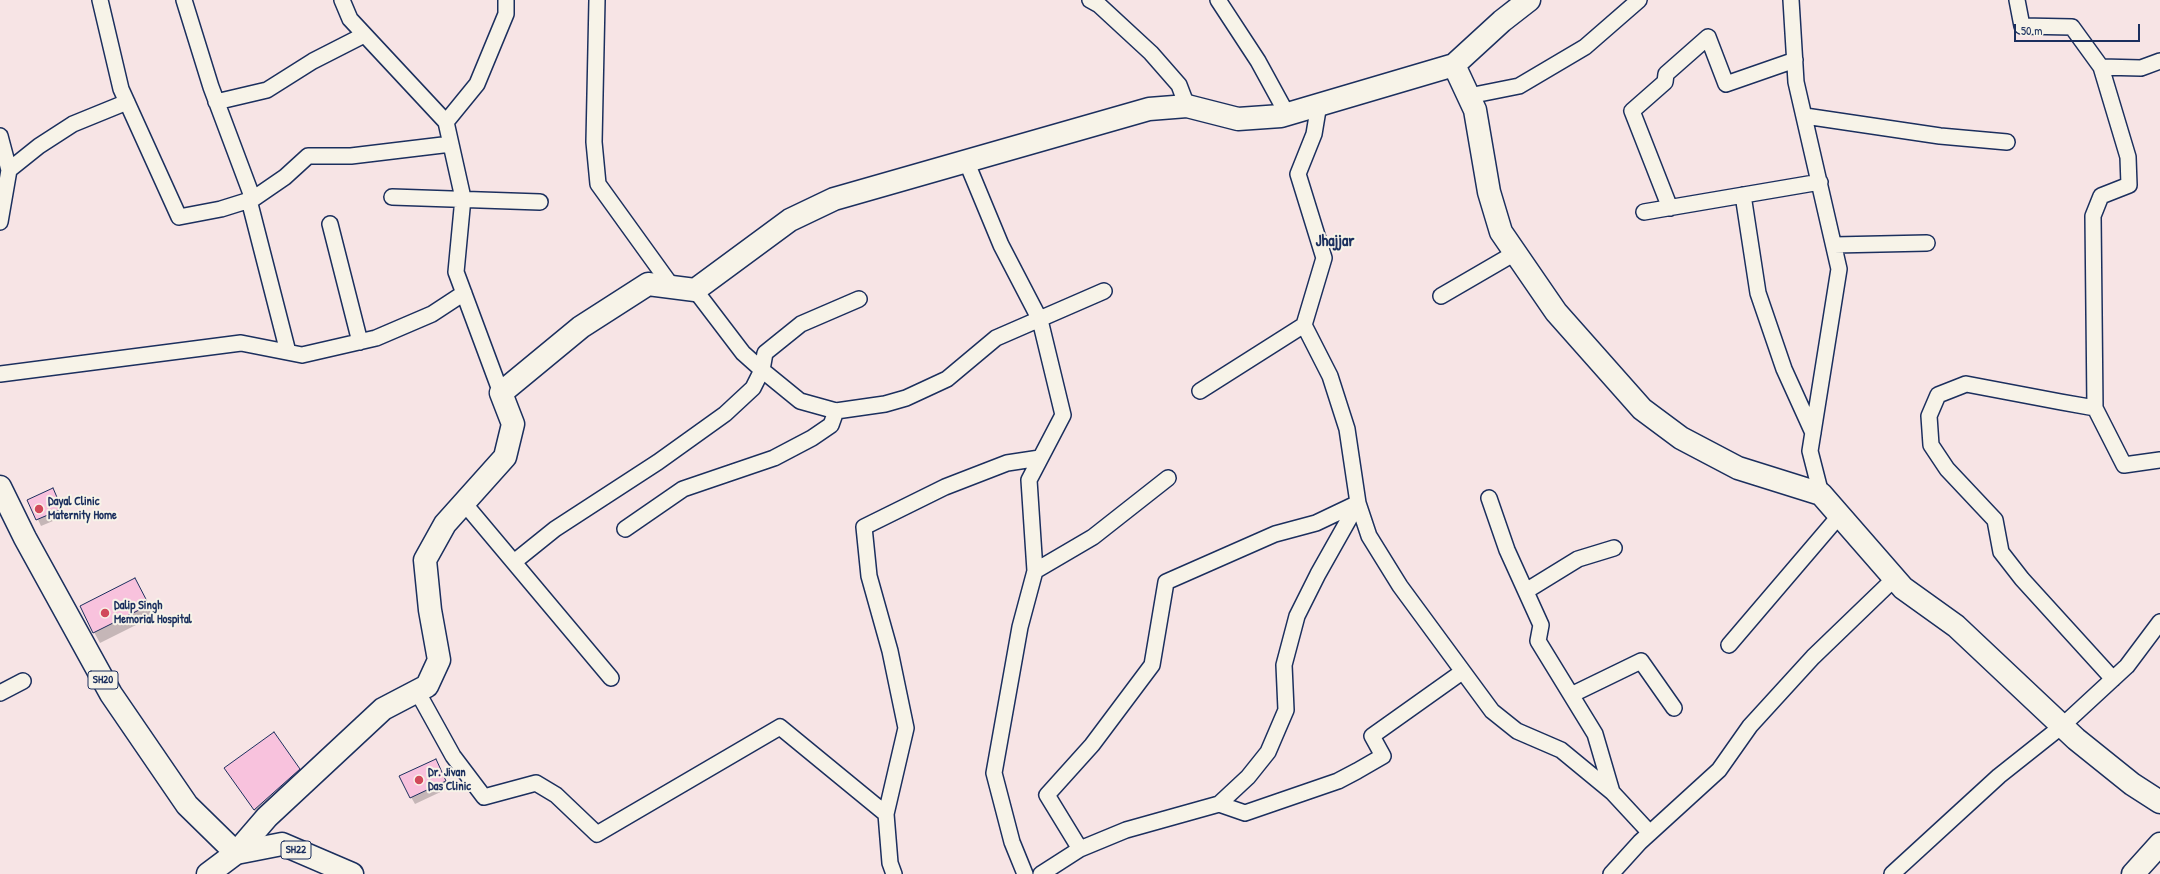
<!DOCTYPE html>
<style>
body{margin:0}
#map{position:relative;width:2160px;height:874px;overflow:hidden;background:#f7e4e5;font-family:"Patrick Hand",sans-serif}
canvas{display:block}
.scale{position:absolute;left:2014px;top:24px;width:126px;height:18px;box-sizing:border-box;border:2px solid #1b2f5e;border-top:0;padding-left:5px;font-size:12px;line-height:14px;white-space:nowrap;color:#1b2f5e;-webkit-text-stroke:3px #f7f3e8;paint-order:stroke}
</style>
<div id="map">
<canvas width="2160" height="874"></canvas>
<div class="scale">50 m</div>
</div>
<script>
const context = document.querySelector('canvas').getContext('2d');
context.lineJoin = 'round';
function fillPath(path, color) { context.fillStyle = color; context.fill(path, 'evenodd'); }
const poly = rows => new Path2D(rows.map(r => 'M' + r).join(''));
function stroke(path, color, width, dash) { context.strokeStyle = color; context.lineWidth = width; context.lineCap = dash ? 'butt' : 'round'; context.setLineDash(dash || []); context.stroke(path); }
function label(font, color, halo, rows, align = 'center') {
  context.font = font + ' "Patrick Hand",sans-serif'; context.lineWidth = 4; context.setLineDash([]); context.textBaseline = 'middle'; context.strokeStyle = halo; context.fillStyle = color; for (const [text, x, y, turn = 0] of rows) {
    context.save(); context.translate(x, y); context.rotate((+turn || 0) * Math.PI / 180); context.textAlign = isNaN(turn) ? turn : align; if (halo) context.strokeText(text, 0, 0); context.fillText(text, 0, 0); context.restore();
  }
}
const shadow = poly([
 [56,496,65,516,41,526,29,500],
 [141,590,154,616,100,643,94,632],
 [439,767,449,788,415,804,411,797],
 [225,768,299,770,305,780,260,819]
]);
const building = poly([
 [53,488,62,509,36,520,27,500,53,488],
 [135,578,149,605,93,633,80,606,135,578],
 [274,732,300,769,254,810,224,768,274,732],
 [436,759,446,781,410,798,399,776,436,759]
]);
const street = poly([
 [100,0,121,89,179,217,221,209,253,199,285,177,308,156,351,156,451,144],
 [184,0,211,87,253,199],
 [342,0,350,19,446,122,463,198,456,272,501,393],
 [597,0,594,142,598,184,673,288],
 [1090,0,1099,5,1151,53,1179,85,1187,106],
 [1218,0,1258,61,1287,114],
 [1791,0,1796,82,1839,269,1810,451,1821,494],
 [2017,0,2022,26,2072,27,2101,67,2128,157,2129,185,2101,196,2093,216,2095,408],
 [2101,67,2141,68,2160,61],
 [1469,96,1519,86,1585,47,1639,0],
 [216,102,267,90,313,61,364,35],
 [1319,104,1314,134,1298,174,1324,258,1304,325,1330,376,1347,429,1358,503,1369,536,1400,586,1492,711,1517,731,1561,750,1612,792,1650,833],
 [1805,116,1940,136,2007,142],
 [446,122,477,84,506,14,506,0],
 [0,136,9,170],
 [967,163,1001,245,1040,320,1063,415,1029,480,1035,571,1020,627,994,773,1012,842,1025,874],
 [1743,195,1758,293,1784,369,1813,433],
 [392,197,540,202],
 [249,200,288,352],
 [1670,208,1632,111,1665,82,1666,74,1708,37,1726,84,1795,60],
 [1644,212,1820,182],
 [0,222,9,170,39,146,73,124,127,102],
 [330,224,360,342],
 [1834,245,1927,243],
 [695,290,743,353,762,370,800,401,836,411,885,404,906,398,947,379,996,338,1104,291],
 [1441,296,1515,253],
 [0,374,241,343,302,355,376,338,432,314,464,293],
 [1200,391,1304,325],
 [1489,498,1507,550,1541,625,1538,641,1595,734,1612,792],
 [464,503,611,678],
 [625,529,683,489,774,458,812,438,831,425,836,411],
 [514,562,555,529,658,462,725,414,753,388,762,370,765,353,801,324,859,299],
 [1035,571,1093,537,1168,478],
 [1526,591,1578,559,1614,548],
 [1729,645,1840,515],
 [2113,679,2022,579,2001,552,1995,520,1947,469,1931,445,1929,416,1938,395,1966,384,2061,402,2095,408,2124,465,2160,460],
 [417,691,453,756,484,797,536,783,556,795,597,834,780,727,886,814],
 [0,693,23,681],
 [1571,695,1641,661,1674,708],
 [1219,804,1245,813,1338,781,1357,771,1383,756,1372,736,1462,672],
 [1080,849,1047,795,1092,745,1152,665,1166,582,1275,534,1316,523,1358,503],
 [894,874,890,863,886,814,906,728,890,651,869,576,864,527,945,487,1007,463,1040,458],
 [1041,874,1080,849,1126,830,1219,804,1248,777,1268,752,1286,710,1284,665,1297,616,1318,574,1358,503],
 [1611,874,1640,842,1719,770,1750,726,1813,657,1895,578],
 [1892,874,1999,776,2062,726,2127,666,2160,622]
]);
const secondary = poly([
 [1454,65,1475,110,1489,192,1501,232,1556,312,1642,409,1681,438,1738,468,1821,494,1903,588,1956,626,2076,739,2132,784,2160,802],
 [236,853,267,817,383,709,427,686,439,660,430,610,425,560,445,524,505,457,513,424,501,393,581,327,648,284,695,290,790,220,834,199,1149,109,1187,106,1238,119,1281,116,1454,65,1502,21,1529,0],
 [2133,874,2160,844]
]);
const primary = poly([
 [0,487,25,538,111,694,187,805,236,853],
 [208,874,236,853,282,844,352,874]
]);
const markers = [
 [39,509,5,"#d1495b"],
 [105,613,5,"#d1495b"],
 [419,780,5,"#d1495b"]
];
const shields = [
 [103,680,30],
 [296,850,30]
];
const shieldNames = [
 ["SH20",103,680],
 ["SH22",296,850]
];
const poiNames = [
 ["Dayal Clinic",48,502],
 ["Maternity Home",48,516],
 ["Dalip Singh",114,606],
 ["Memorial Hospital",114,620],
 ["Dr. Jivan",428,773],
 ["Das Clinic",428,787]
];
const districtNames = [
 ["Jhajjar",1335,242]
];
fillPath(shadow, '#0003');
fillPath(building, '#f8c2dd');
stroke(building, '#1b2f5e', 1);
stroke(street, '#1b2f5e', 18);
stroke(secondary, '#1b2f5e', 25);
stroke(primary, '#1b2f5e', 25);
stroke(street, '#f7f3e8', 15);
stroke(secondary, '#f7f3e8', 22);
stroke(primary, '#f7f3e8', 22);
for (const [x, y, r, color] of markers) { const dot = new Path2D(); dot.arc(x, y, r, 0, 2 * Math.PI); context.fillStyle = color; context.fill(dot); stroke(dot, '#f7f3e8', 1.5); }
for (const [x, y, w] of shields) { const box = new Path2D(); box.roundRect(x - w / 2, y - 9, w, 18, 3); context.fillStyle = '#f7f3e8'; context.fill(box); stroke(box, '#1b2f5e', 1); }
label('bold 11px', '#1b2f5e', null, shieldNames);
label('bold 12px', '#1b2f5e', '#f7f3e8', poiNames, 'left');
label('bold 16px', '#1b2f5e', '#f7f3e8', districtNames);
</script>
